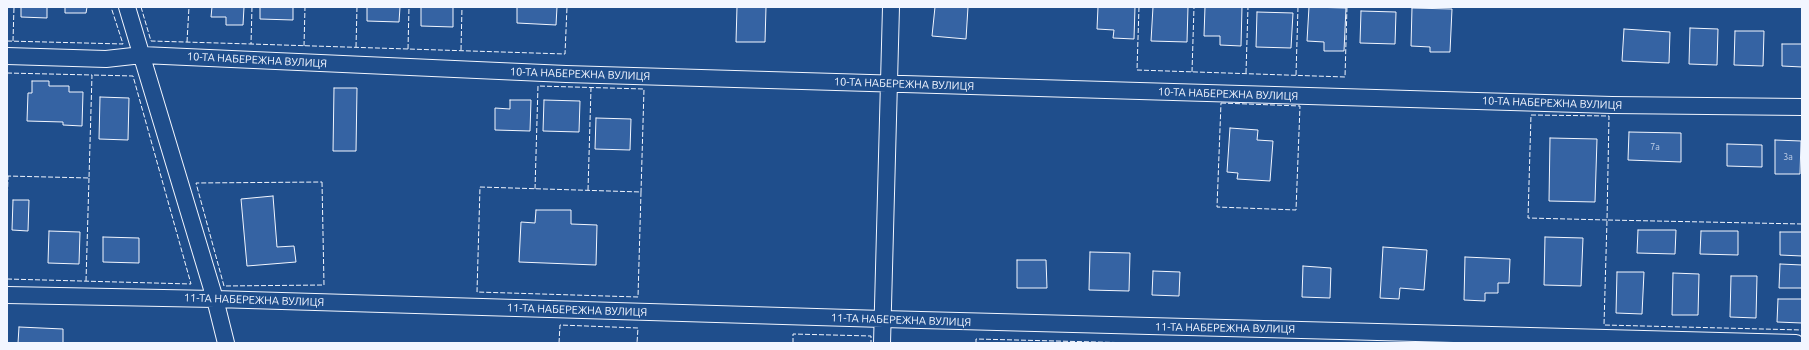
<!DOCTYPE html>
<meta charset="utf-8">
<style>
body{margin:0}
#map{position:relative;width:1809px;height:350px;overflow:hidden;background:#1f4e8c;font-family:Ubuntu,sans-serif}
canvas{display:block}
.frame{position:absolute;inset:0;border:8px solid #f2f6ff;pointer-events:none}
</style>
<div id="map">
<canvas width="1809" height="350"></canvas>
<div class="frame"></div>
</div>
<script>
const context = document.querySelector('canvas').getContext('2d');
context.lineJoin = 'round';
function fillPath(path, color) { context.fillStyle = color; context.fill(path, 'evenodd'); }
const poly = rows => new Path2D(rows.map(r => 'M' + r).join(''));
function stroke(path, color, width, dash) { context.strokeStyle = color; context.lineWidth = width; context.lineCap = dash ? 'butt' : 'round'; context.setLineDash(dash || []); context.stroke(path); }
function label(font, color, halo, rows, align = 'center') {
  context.font = font + ' Ubuntu,sans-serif'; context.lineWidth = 3; context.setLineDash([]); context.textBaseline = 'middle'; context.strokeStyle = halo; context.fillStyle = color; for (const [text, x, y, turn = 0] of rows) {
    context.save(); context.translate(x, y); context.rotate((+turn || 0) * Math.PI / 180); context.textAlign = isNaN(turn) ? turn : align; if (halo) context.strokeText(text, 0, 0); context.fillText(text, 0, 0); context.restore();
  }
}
const building = poly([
 [21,7,47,7,47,18,21,17,21,7],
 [65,7,87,7,86,13,65,13,65,7],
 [212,7,244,7,243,25,226,25,226,17,211,17,212,7],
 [260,7,293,7,293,20,260,19,260,7],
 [367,7,400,7,399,22,367,21,367,7],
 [421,7,453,7,453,27,421,26,421,7],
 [517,7,557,7,556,25,517,23,517,7],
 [737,7,766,7,765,42,736,42,737,7],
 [935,7,968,7,966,39,932,36,935,7],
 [1098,7,1135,7,1134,39,1113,38,1114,30,1097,29,1098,7],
 [1153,7,1188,7,1187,42,1151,41,1153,7],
 [1205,7,1242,7,1241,46,1220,45,1220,36,1204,36,1205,7],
 [1309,7,1346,8,1344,51,1324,51,1324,42,1307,41,1309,7],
 [1412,8,1452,9,1450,52,1430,52,1430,47,1411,46,1412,8],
 [1361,11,1396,12,1395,44,1360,43,1361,11],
 [1257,12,1293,13,1291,48,1256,47,1257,12],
 [1690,28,1718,29,1717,65,1689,64,1690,28],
 [1624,29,1670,32,1669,63,1622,61,1624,29],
 [1735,31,1764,31,1763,66,1734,65,1735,31],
 [1782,44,1802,44,1802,67,1782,66,1782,44],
 [32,81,49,81,49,86,69,86,69,92,83,92,82,126,63,125,63,122,27,121,28,93,32,93,32,81],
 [334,88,357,88,356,151,333,151,334,88],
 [100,97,129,98,128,140,99,139,100,97],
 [510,100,531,100,530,131,495,130,495,108,510,109,510,100],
 [544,100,580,101,579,132,543,131,544,100],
 [596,118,631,119,630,150,595,149,596,118],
 [1230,128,1258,130,1257,140,1273,141,1270,181,1237,179,1238,173,1227,172,1230,128],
 [1629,132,1681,133,1681,162,1628,160,1629,132],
 [1550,138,1597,139,1595,202,1549,201,1550,138],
 [1775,140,1801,141,1800,174,1775,174,1775,140],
 [1727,144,1762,145,1762,167,1727,166,1727,144],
 [273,196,277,247,294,246,296,262,247,266,241,199,273,196],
 [13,200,29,200,28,231,12,230,13,200],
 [536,210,571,210,571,224,597,225,596,265,519,262,521,222,535,223,536,210],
 [1638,230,1676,230,1675,254,1637,253,1638,230],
 [49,231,80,232,79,264,48,263,49,231],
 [1701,231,1738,231,1738,255,1700,254,1701,231],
 [1780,232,1802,232,1802,256,1780,255,1780,232],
 [103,237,139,238,139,263,103,262,103,237],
 [1545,237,1583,238,1581,286,1544,285,1545,237],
 [1383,247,1427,250,1424,290,1400,288,1399,299,1380,298,1383,247],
 [1090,252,1130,253,1129,291,1089,290,1090,252],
 [1465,257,1510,259,1509,283,1498,283,1498,293,1485,293,1485,301,1464,300,1465,257],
 [1017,260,1046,260,1047,288,1017,288,1017,260],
 [1780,264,1802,265,1802,288,1779,288,1780,264],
 [1303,266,1331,268,1330,298,1302,297,1303,266],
 [1153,271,1180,272,1179,296,1152,295,1153,271],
 [1617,272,1644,272,1642,314,1616,313,1617,272],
 [1673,273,1699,274,1698,315,1672,315,1673,273],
 [1731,276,1757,276,1756,318,1730,317,1731,276],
 [1778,299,1802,299,1802,323,1777,322,1778,299],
 [19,327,63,329,63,343,18,343,19,327]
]);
const minor = poly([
 [127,7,215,299,226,343],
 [7,56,106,59,142,55,566,74,1612,105,1802,107],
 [7,295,215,299,883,319,1796,343],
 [882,343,891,7]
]);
const fence = poly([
 [141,7,151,41,251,44],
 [252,7,251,44,565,54,567,7],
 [1139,7,1137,70,1345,77,1347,7],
 [7,41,123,44,111,7],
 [13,41,14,7],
 [187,42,189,7],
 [304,46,305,7],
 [356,47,357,7],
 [408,49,409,7],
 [461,50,462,7],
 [1192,72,1194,7],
 [7,73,92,75,89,178,7,176],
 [1246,73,1248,7],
 [1296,75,1298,7],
 [1221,103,1300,106,1296,210,1217,207,1221,103],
 [1531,115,1609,116,1607,220,1528,218,1531,115],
 [322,182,324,285,224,286,196,183,322,182],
 [480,187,641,192,638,297,477,292,480,187],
 [535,189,538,86,644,89,641,192],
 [588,190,591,88],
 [7,208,8,176],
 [1802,224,1607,220,1604,325,1802,330],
 [7,279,191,284,133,76,92,75],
 [86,281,89,178],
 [559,343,560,325,638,328,637,343],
 [793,343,793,334,871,336,871,343],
 [976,343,976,339,1135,343]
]);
const numberNames = [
 ["7а",1655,147],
 ["3а",1788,157]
];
const streetNames = [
 ["10-ТА НАБЕРЕЖНА ВУЛИЦЯ",257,60,3],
 ["10-ТА НАБЕРЕЖНА ВУЛИЦЯ",580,74,2],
 ["10-ТА НАБЕРЕЖНА ВУЛИЦЯ",904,84,2],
 ["10-ТА НАБЕРЕЖНА ВУЛИЦЯ",1228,94,2],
 ["10-ТА НАБЕРЕЖНА ВУЛИЦЯ",1552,103,2],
 ["11-ТА НАБЕРЕЖНА ВУЛИЦЯ",254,300,2],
 ["11-ТА НАБЕРЕЖНА ВУЛИЦЯ",577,310,2],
 ["11-ТА НАБЕРЕЖНА ВУЛИЦЯ",901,320,2],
 ["11-ТА НАБЕРЕЖНА ВУЛИЦЯ",1225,328,1]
];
fillPath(building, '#3563a3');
stroke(building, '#f2f6ff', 1);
stroke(minor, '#f2f6ff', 18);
stroke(minor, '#1f4e8c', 16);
stroke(fence, '#f2f6ff', 1, [5, 2]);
label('9px', '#c3d1e8', null, numberNames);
label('11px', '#f2f6ff', '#1f4e8c', streetNames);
</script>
